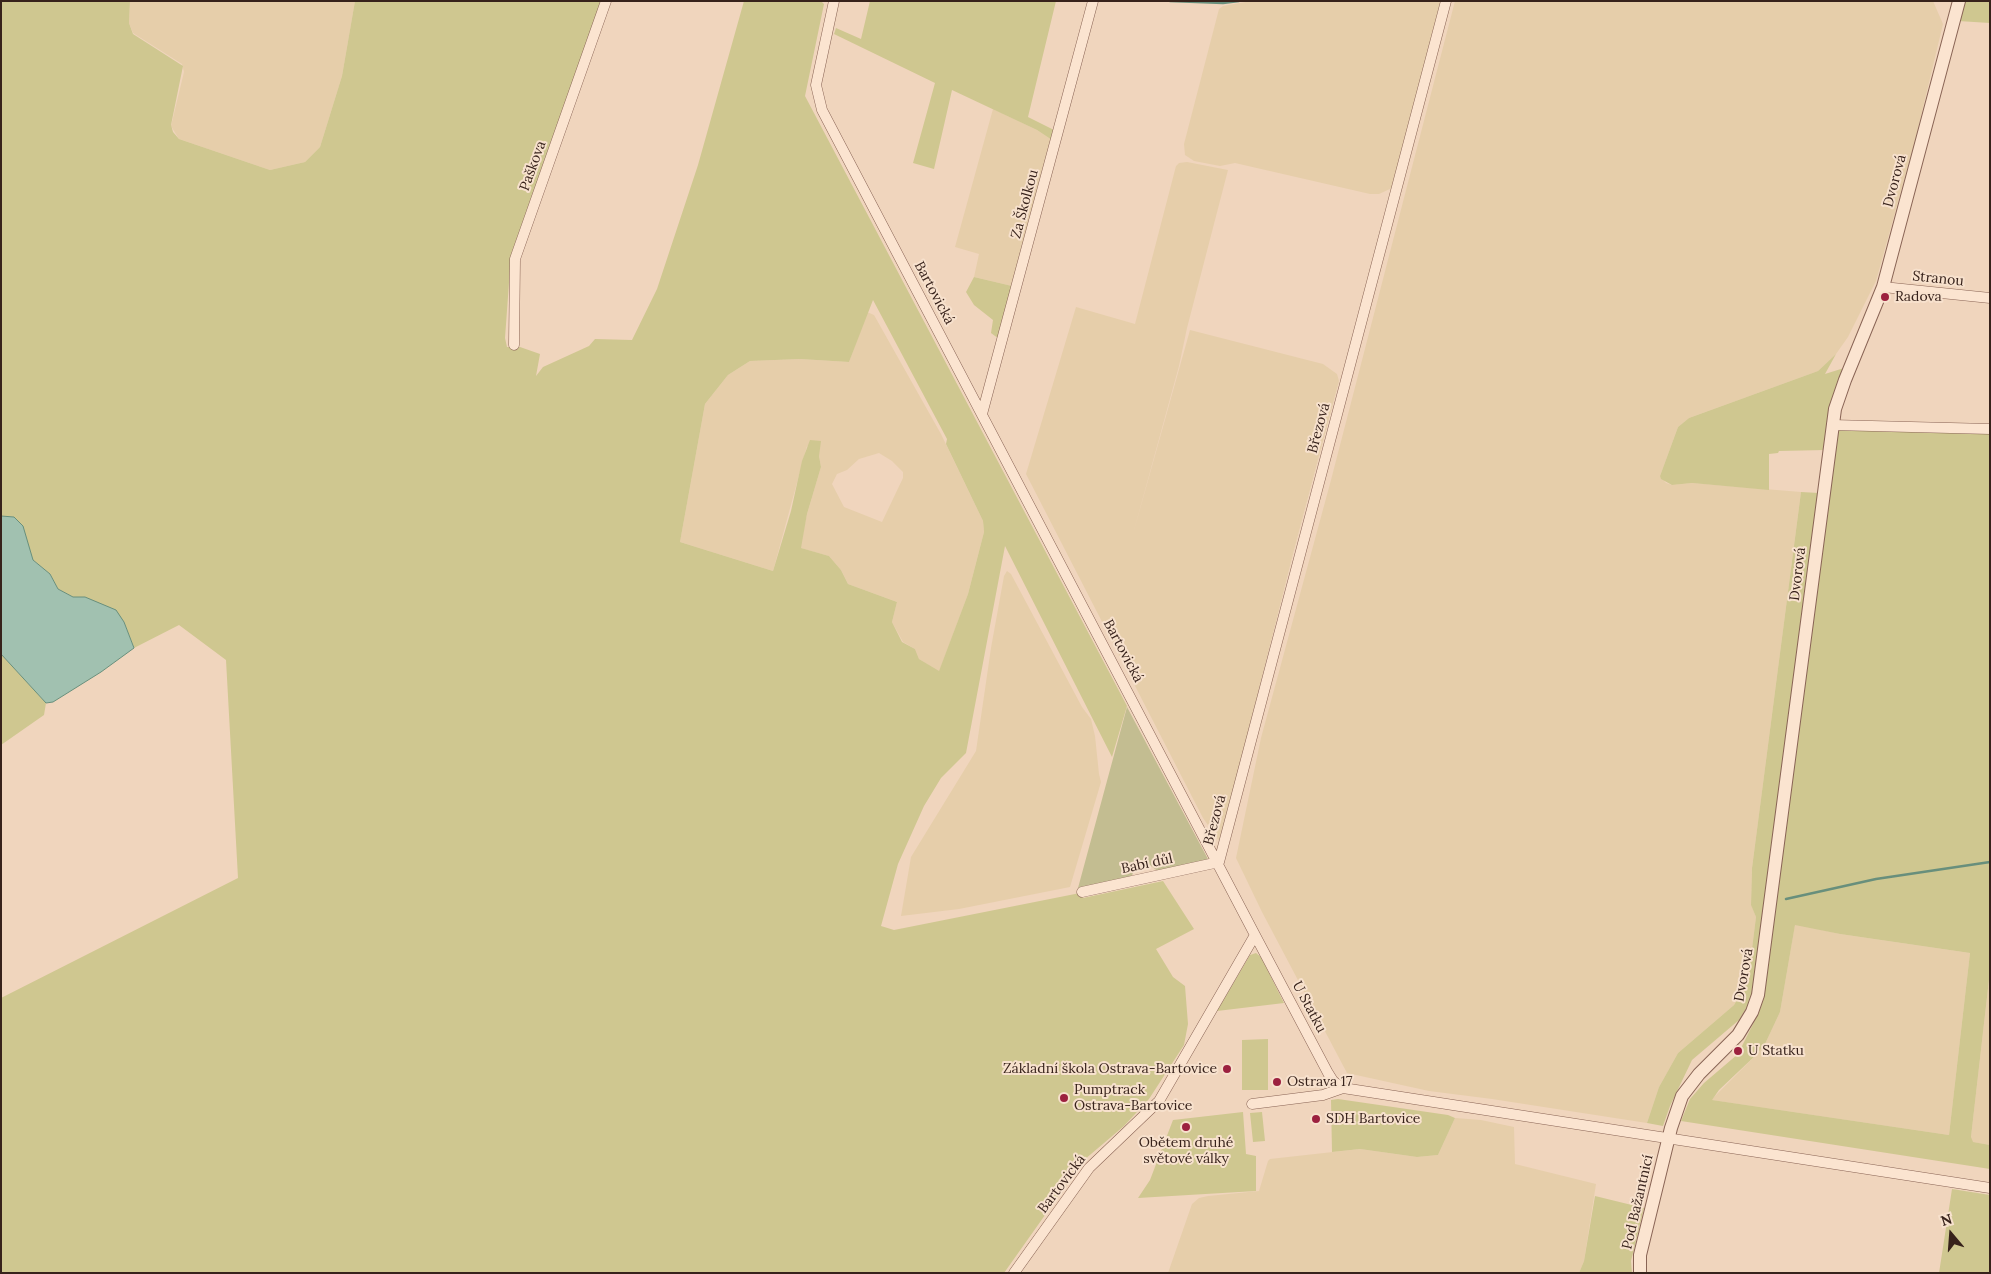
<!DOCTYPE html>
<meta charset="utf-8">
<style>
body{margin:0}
#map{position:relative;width:1991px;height:1274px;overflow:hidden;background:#f0d5bd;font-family:Lora,serif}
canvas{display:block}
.frame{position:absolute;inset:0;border:2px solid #37221b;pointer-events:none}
.north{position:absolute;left:1926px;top:1209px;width:50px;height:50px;-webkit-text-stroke:4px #f7e1cd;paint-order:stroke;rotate:342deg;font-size:14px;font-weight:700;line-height:20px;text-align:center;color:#37221b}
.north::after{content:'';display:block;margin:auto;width:18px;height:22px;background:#37221b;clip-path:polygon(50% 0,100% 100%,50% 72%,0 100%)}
</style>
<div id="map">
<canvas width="1991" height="1274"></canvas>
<div class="frame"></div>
<div class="north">N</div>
</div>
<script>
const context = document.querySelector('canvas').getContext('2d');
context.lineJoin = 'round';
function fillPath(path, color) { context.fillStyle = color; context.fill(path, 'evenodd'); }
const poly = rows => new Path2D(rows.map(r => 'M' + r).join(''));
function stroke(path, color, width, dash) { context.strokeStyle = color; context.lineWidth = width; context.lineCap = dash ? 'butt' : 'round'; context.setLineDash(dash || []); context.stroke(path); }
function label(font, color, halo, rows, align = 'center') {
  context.font = font + ' Lora,serif'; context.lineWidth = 4; context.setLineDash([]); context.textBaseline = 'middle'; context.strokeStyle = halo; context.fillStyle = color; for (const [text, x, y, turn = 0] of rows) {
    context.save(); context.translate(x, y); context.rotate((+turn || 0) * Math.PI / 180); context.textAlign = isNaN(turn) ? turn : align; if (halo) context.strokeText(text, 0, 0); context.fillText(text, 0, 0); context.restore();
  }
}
const farmland = poly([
 [130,1,355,1,342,76,320,147,305,162,270,170,179,139,171,126,184,72,182,64,133,33,129,23],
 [1251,1,1441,1,1392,188,1379,194,1370,194,1235,163,1220,166,1194,161,1185,155,1184,144,1219,9,1223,6],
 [1455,1,1933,1,1943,24,1915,141,1876,281,1848,337,1836,354,1818,371,1689,418,1678,427,1660,476,1666,483,1672,485,1692,483,1801,492,1752,868,1751,904,1756,917,1748,981,1734,1005,1678,1053,1659,1087,1647,1123,1492,1099,1429,1091,1347,1073,1262,912,1236,858,1261,738,1331,480],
 [993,109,1037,130,1052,140,1012,286,974,277,979,254,955,247],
 [1187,162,1228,170,1187,328,1179,366,1133,534,1190,330,1323,364,1337,374,1339,381,1294,550,1223,832,1219,841,1203,818,1026,474,1076,307,1135,324,1176,166,1179,163],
 [867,312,874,315,941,434,983,521,984,532,968,594,939,672,919,659,915,649,903,642,892,622,897,602,848,584,841,570,829,556,800,548,807,514,821,467,819,456,807,446,773,571,680,542,705,404,728,375,750,361,800,359,849,362],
 [879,453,892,461,903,472,903,478,882,522,844,507,832,484,837,474,847,470,859,459],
 [1007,571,1011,574,1082,707,1091,719,1095,736,1099,774,1101,782,1070,887,959,909,901,916,911,857,976,751,991,648,1004,576],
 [1795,924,1840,934,1970,953,1949,1135,1711,1100,1756,1055,1765,1044,1773,1027,1780,1012],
 [1990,971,1990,1145,1972,1142,1971,1137],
 [1455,1118,1481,1120,1514,1127,1515,1164,1596,1184,1584,1261,1579,1273,1168,1273,1192,1204,1199,1198,1208,1196,1259,1191,1268,1161,1270,1159,1360,1149,1417,1157,1438,1155]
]);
const green = poly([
 [1,1,130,1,129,23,133,34,183,66,171,125,173,132,179,139,270,170,305,162,320,147,342,76,355,1,601,1,511,255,505,338,507,347,520,347,540,354,536,376,543,367,589,346,595,339,632,340,657,289,698,165,744,1,821,1,824,4,805,96,1127,706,1112,757,1005,546,966,753,941,778,924,806,898,864,881,926,894,930,1080,893,1083,898,1163,881,1194,929,1156,949,1173,977,1185,986,1188,1024,1184,1045,1149,1099,1124,1126,1084,1160,1004,1273,1,1273,1,998,238,878,226,660,179,625,134,648,124,622,85,597,73,597,58,589,50,574,33,560,14,517,1,516],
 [873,300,947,439,946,444,983,521,984,532,968,594,939,671,919,659,915,649,902,642,892,622,897,602,848,584,841,570,829,556,801,548,807,514,821,467,819,456,821,441,810,440,802,461,791,511,773,571,680,542,705,404,728,375,750,361,800,359,849,362],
 [870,1,1056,1,1028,117,1054,130,1052,140,1037,130,952,90,934,169,913,163,935,83,834,34,836,28,861,39],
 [1963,1,1990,1,1990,23,1958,21],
 [974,277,1012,286,999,339,991,333,993,320,974,305,966,292],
 [1836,354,1825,374,1844,368,1825,450,1779,451,1778,453,1769,454,1769,490,1692,483,1672,485,1661,479,1660,476,1678,427,1689,418,1818,371],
 [1837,429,1990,432,1990,971,1971,1137,1973,1142,1990,1145,1990,1169,1681,1121,1690,1099,1704,1083,1738,1054,1758,1014,1764,994],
 [1795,925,1840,934,1970,953,1949,1135,1712,1100,1719,1090,1756,1055,1765,1044,1773,1027,1780,1012],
 [1801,492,1819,493,1756,983,1751,1000,1739,1020,1692,1060,1670,1106,1663,1126,1647,1123,1659,1087,1678,1053,1734,1005,1748,981,1756,917,1751,905,1752,868],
 [1,654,46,703,44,715,1,745],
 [1256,953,1261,957,1284,1003,1217,1011,1250,955],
 [1268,1039,1268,1090,1242,1090,1242,1040],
 [1338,1099,1448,1115,1455,1118,1438,1155,1417,1157,1360,1149,1332,1152,1331,1100],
 [1243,1112,1246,1154,1256,1156,1256,1191,1138,1198,1150,1180,1173,1120],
 [1262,1112,1265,1141,1253,1142,1250,1113],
 [1952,1189,1990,1195,1990,1273,1939,1273],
 [1595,1196,1644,1208,1631,1261,1632,1273,1579,1273,1584,1261]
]);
const cemetery = poly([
 [1127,707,1209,861,1159,872,1147,863,1137,866,1131,877,1078,888]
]);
const water = poly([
 [1,516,14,517,23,526,33,560,50,574,58,589,73,597,85,597,116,610,124,622,134,648,101,672,53,702,46,703,1,654,1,516]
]);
const stream = poly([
 [1170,1,1223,3,1239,1],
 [1786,899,1876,879,1990,862]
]);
const minor = poly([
 [834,1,816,85,822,110,1255,935,1159,1101,1089,1168,1014,1273],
 [1883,287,1990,298],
 [514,345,515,259,606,1],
 [982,414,1093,1],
 [1832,425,1990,429],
 [1082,892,1219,862,1446,1],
 [1255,935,1328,1073,1333,1081,1343,1088,1990,1188],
 [1252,1104,1323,1095,1343,1088]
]);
const tertiary = poly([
 [1640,1273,1640,1255,1671,1128,1682,1096,1699,1074,1738,1035,1752,1012,1758,995,1835,409,1845,380,1883,287,1959,1]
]);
const markers = [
 [1885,297,5,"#9c213f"],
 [1738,1051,5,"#9c213f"],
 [1227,1069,5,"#9c213f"],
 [1277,1082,5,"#9c213f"],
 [1064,1098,5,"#9c213f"],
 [1316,1119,5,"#9c213f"],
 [1186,1127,5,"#9c213f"]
];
const streetNames = [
 ["Paškova",533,166,-70],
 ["Dvorová",1895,181,-75],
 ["Za Školkou",1025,204,-75],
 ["Stranou",1938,279,6],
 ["Bartovická",934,293,62],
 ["Březová",1319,428,-75],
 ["Dvorová",1798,574,-83],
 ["Bartovická",1123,651,62],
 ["Březová",1215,820,-75],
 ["Babí důl",1147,864,-12],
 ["Dvorová",1744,975,-80],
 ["U Statku",1309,1007,62],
 ["Bartovická",1062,1184,-53],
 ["Pod Bažantnicí",1638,1202,-77]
];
const poiNames = [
 ["Radova",1895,297],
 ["U Statku",1748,1051],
 ["Základní škola Ostrava-Bartovice",1217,1069,"right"],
 ["Ostrava 17",1287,1082],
 ["Pumptrack",1074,1090],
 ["Ostrava-Bartovice",1074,1106],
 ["SDH Bartovice",1326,1119],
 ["Obětem druhé",1186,1143,"center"],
 ["světové války",1186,1159,"center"]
];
fillPath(farmland, '#e6ceaa');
fillPath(green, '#cfc790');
fillPath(cemetery, '#c3bd91');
fillPath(water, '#a1c1b0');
stroke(water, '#688f7c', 1);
stroke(stream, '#688f7c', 2.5);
stroke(minor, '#896455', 11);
stroke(tertiary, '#896455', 14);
stroke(minor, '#fbe4d0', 10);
stroke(tertiary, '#fbe4d0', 12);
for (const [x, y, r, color] of markers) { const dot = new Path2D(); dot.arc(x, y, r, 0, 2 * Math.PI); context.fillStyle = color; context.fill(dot); stroke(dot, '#f7e1cd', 2); }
label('14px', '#37221b', '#f7e1cd', streetNames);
label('14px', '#37221b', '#f7e1cd', poiNames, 'left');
</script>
